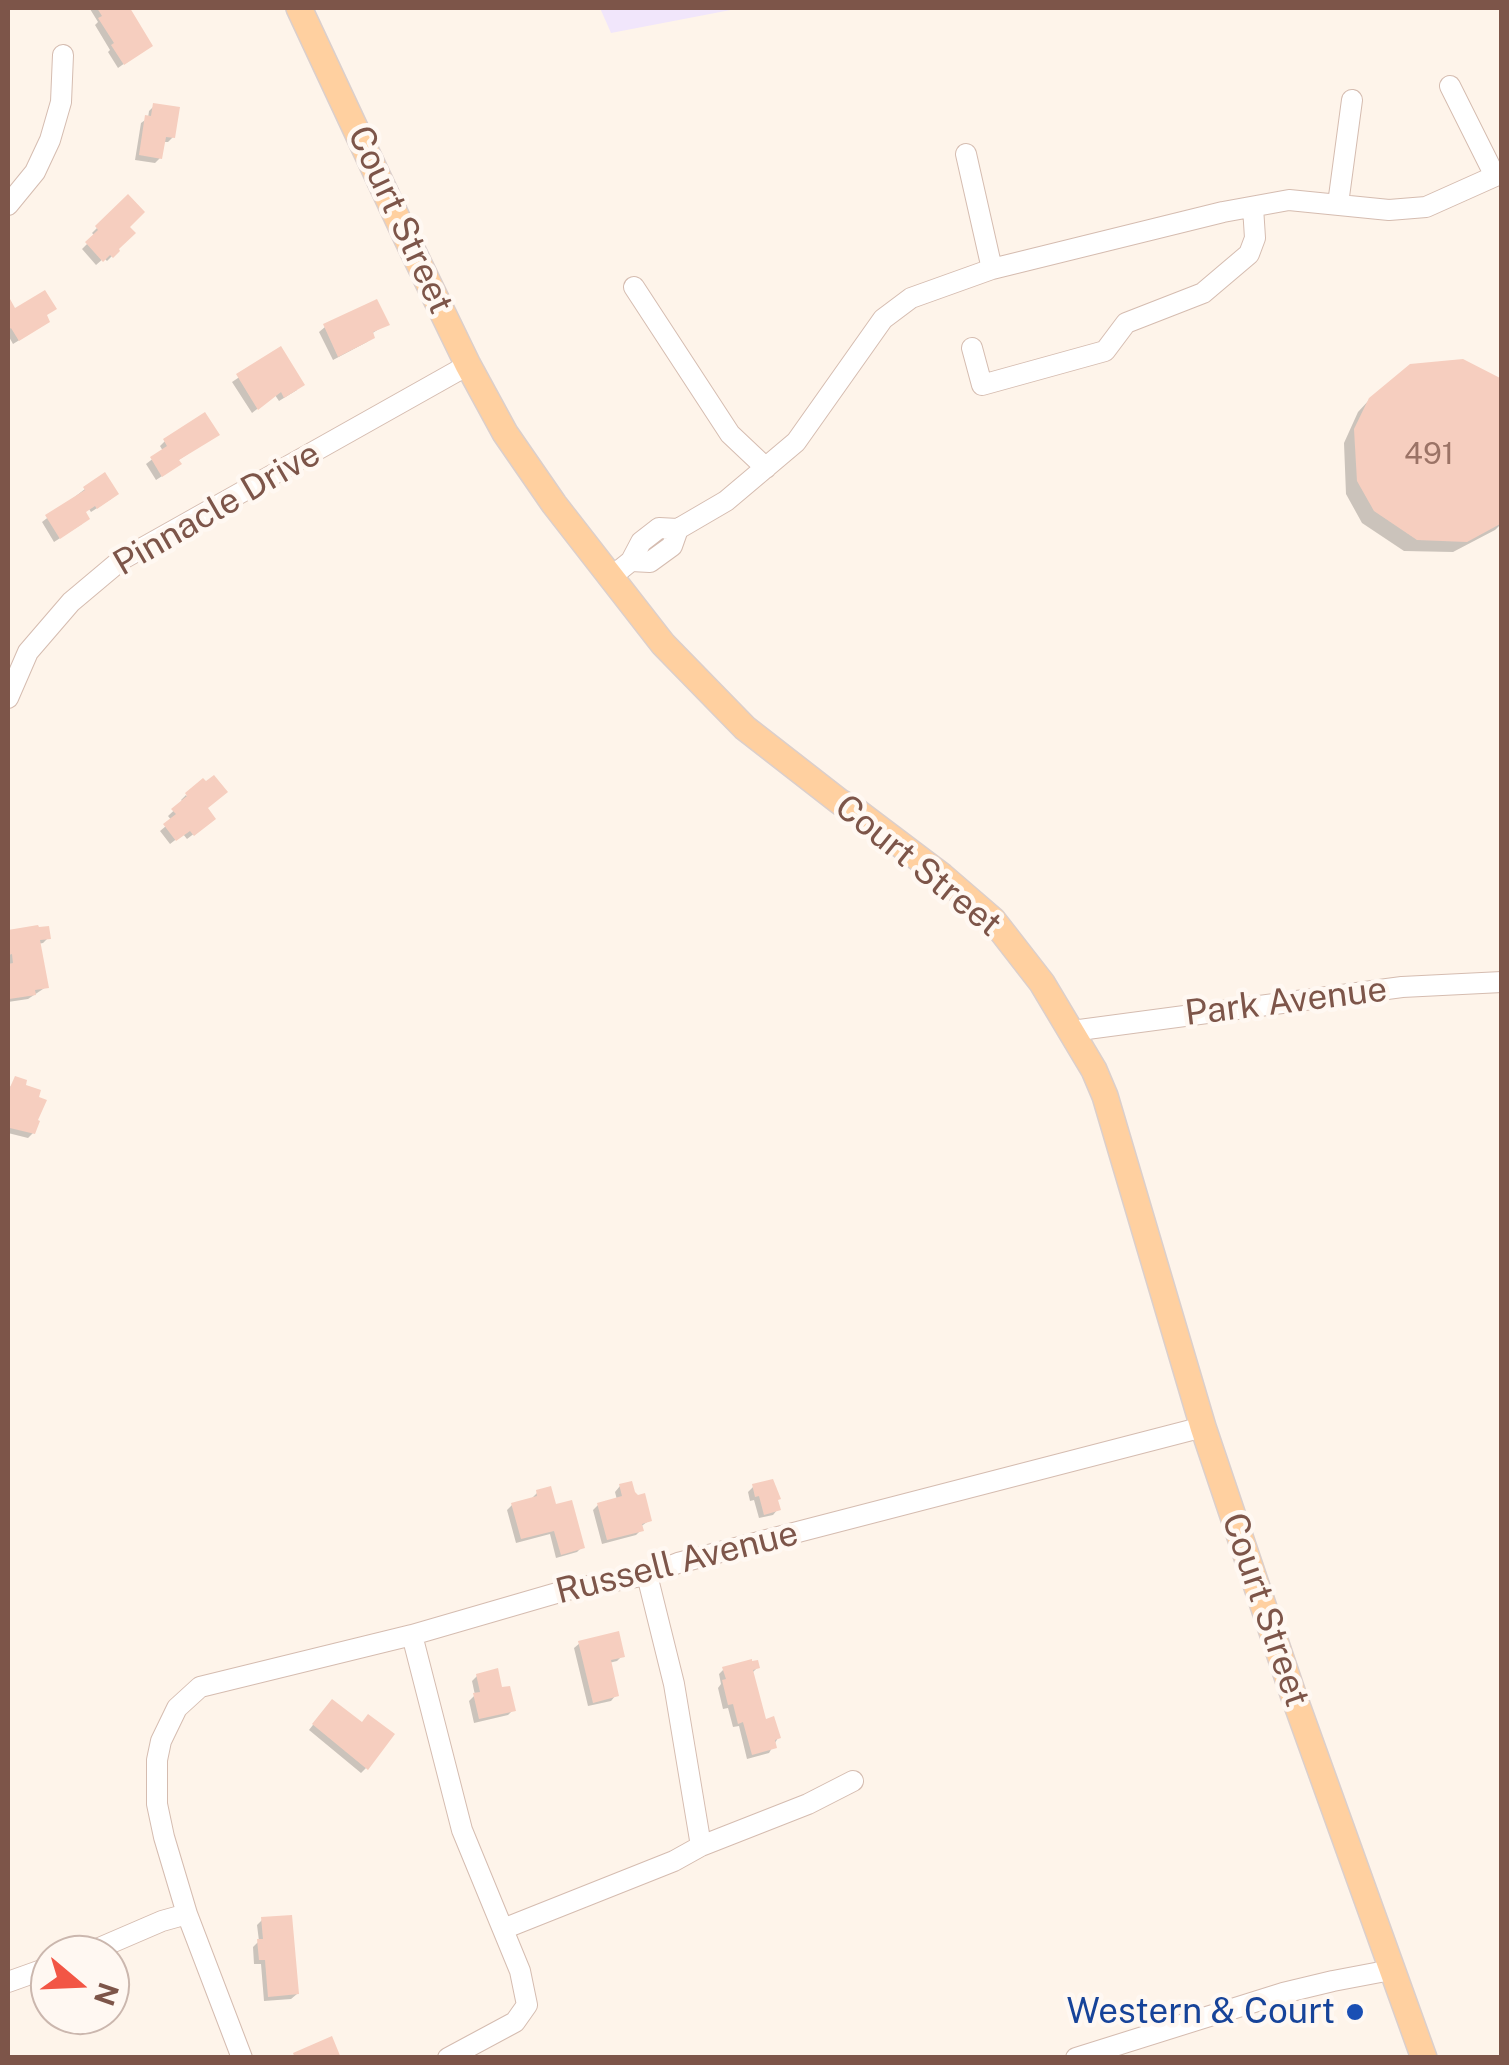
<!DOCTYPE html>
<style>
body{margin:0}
#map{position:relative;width:1509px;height:2065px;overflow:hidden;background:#fef4ea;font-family:"Public Sans",sans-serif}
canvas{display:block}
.frame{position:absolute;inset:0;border:10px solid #7d5549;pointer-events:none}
.north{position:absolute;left:30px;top:1935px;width:100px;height:100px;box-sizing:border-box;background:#fff8f2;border:2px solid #cbb7ae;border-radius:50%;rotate:109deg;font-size:28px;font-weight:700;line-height:40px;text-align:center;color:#7d5549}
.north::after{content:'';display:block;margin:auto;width:35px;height:45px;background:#f25645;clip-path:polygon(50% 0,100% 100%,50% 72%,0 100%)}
</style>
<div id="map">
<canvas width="1509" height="2065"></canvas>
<div class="frame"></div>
<div class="north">N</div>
</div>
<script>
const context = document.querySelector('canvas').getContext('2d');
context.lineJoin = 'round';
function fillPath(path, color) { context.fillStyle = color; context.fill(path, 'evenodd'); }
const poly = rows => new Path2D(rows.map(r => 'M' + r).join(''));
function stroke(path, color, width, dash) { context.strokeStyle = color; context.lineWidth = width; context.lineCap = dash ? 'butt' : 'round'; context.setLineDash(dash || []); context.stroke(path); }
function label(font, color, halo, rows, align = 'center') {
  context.font = font + ' "Public Sans",sans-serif'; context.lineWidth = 9; context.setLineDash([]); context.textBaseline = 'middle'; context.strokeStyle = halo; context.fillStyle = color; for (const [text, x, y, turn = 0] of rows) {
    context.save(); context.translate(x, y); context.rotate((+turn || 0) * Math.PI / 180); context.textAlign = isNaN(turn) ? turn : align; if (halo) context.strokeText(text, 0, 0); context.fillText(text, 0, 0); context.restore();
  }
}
const education = poly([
 [600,8,741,8,611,33]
]);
const shadow = poly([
 [92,8,129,8,150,45,118,68,108,52,110,50,95,25,98,22,90,9],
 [154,106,173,137,168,142,163,142,160,158,155,163,135,160,141,123,148,118,149,111],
 [128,197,127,227,117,251,107,261,104,258,96,265,82,249,95,236,92,233],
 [9,302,15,312,44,316,42,326,13,344,8,335],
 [387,324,371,334,372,337,367,342,333,360,319,332,325,327],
 [280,350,297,390,279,401,275,395,252,413,232,382],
 [1370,399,1502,523,1495,530,1453,552,1404,551,1362,523,1346,494,1344,443,1358,412],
 [211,439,177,461,173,469,156,480,146,464,163,451,160,446,165,441],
 [85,489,111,499,91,512,89,509,83,513,82,524,54,542,42,522],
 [186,795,208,823,187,839,183,834,170,844,160,831,172,821,168,816,183,802,181,800],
 [47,928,48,938,43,943,38,944,46,987,28,999,8,1002,8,933],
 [16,1079,33,1133,28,1138,8,1133,8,1090],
 [620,1486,650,1520,640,1527,641,1530,636,1535,602,1544,593,1510,598,1505,617,1500,615,1492],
 [753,1487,776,1501,778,1509,773,1515,759,1518,754,1500,750,1501,748,1492],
 [537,1493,554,1507,582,1547,577,1552,556,1558,550,1534,516,1543,507,1510,512,1505,532,1498],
 [580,1643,622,1656,617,1661,609,1663,616,1695,611,1701,588,1706,574,1648],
 [758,1667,752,1673,764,1722,778,1738,769,1753,747,1759,739,1726,733,1727,728,1708,723,1709,718,1688,721,1684,719,1674,724,1669],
 [477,1676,501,1690,513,1710,508,1715,474,1723,469,1701,475,1695,472,1681],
 [327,1707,361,1725,366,1768,361,1773,309,1730],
 [262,1920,297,1994,291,1999,264,2001,261,1964,254,1964,253,1947,259,1941,257,1925]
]);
const building = poly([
 [97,8,130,8,153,46,124,65,111,45,114,43,98,18,102,16],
 [153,103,180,107,175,138,166,137,162,159,139,155,145,115,151,116],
 [128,194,145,212,130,227,136,233,119,249,120,251,113,258,110,255,103,262,85,242,98,230,95,226],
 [45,290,57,309,47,315,50,322,19,341,11,328,8,330,8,300,10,299,15,308],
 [377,299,390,325,373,332,375,338,338,357,323,324],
 [281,346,305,385,284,398,281,392,258,410,236,374],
 [1463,359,1502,379,1502,523,1467,542,1417,540,1374,511,1357,481,1354,429,1369,398,1410,364],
 [205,412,220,435,179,460,182,464,162,477,150,457,167,446,163,439],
 [105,472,119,494,97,509,95,506,86,512,90,519,60,539,45,515,85,490,83,487],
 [214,775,228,792,208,808,216,819,194,836,190,831,176,841,163,824,176,814,171,809,187,796,185,793,203,778,206,781],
 [38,925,39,927,49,926,51,939,40,940,49,988,35,990,36,995,9,999,8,964,13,963,12,954,9,955,8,930],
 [15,1076,27,1080,26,1085,41,1090,39,1097,47,1100,38,1120,40,1121,35,1134,10,1128,8,1134,8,1092],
 [773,1479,781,1499,778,1500,781,1510,764,1515,759,1496,755,1497,752,1484],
 [632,1481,635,1492,638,1495,645,1493,652,1521,642,1524,644,1531,607,1540,597,1503,622,1496,619,1484],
 [551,1486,556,1504,572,1500,585,1548,561,1555,554,1531,521,1539,511,1503,537,1496,536,1490],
 [619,1631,625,1657,611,1660,619,1696,593,1703,578,1641],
 [752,1659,752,1661,758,1660,760,1668,753,1670,766,1719,774,1716,781,1738,775,1740,777,1748,752,1755,743,1722,738,1724,733,1704,728,1705,722,1680,726,1679,722,1667],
 [498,1668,502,1687,510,1686,516,1711,479,1719,473,1693,480,1692,476,1674],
 [332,1699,362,1722,368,1714,395,1734,368,1770,312,1724],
 [292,1915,299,1994,268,1997,265,1960,259,1960,257,1939,263,1939,261,1917],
 [332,2036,341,2058,295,2058,293,2053]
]);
const minor = poly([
 [1450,86,1495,176],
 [966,154,992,269],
 [1338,204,1352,100],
 [8,205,35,172,50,140,61,102,63,55],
 [634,287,730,434,766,468],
 [972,348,982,385,1105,351,1126,323,1203,293,1249,254,1255,238,1253,207],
 [631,561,650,562,672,546,678,529],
 [611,577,631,561,641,542,659,528,678,529,726,501,796,442,883,319,911,298,992,269,1223,212,1289,200,1389,210,1426,207,1502,173],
 [8,698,28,652,71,602,121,560,468,365],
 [1072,1031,1402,987,1502,982],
 [412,1635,462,1830,520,1971,527,2005,515,2022,448,2058],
 [701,1846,808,1804,853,1781],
 [503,1929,674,1861,701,1846,674,1684,647,1575],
 [83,1955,162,1921,187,1914],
 [8,1982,50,1967],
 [242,2058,187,1914,164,1837,157,1804,157,1760,161,1741,177,1708,200,1687,412,1635,567,1590,647,1575,678,1563,1203,1427],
 [1076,2058,1283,1993,1333,1981,1391,1970]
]);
const major = poly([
 [299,8,407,239,468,365,505,433,554,504,663,644,745,728,840,802,856,811,942,876,993,920,1042,983,1094,1070,1105,1096,1203,1427,1293,1694,1424,2058]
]);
const markers = [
 [1355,2012,10,"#1a4fb4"]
];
const numberNames = [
 ["491",1429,455]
];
const streetNames = [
 ["Court Street",400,220,65],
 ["Pinnacle Drive",217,509,-30],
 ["Court Street",918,866,39],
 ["Park Avenue",1286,1002,-7],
 ["Russell Avenue",677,1563,-14],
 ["Court Street",1265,1610,71]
];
const transitNames = [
 ["Western & Court",1335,2012]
];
fillPath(education, '#f1e6fb');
fillPath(shadow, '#0003');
fillPath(building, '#f6cebf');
stroke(minor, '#d5bcb0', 22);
stroke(major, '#dbcfcc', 28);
stroke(minor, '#fff', 20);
stroke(major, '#ffd0a0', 25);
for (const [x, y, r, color] of markers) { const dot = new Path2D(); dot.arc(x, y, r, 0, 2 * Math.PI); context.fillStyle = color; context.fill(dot); stroke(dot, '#fff8f2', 4); }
label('30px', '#9b7366', null, numberNames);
label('35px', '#7d5549', '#fff8f2', streetNames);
label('35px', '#164399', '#fff8f2', transitNames, 'right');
</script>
